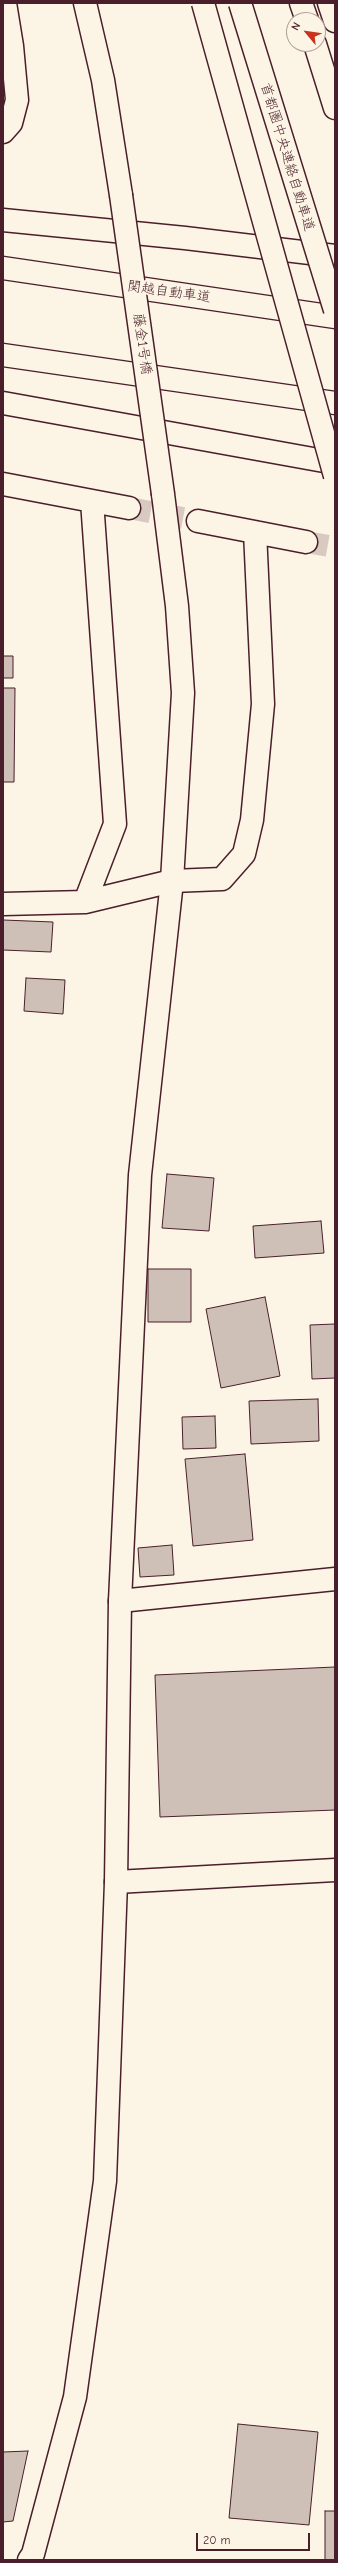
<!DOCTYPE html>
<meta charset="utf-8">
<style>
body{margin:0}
#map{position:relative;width:338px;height:2563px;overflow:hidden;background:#fcf5e5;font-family:"Comic Neue",sans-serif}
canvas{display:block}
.frame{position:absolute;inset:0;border:4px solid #4a1f2b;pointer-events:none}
.north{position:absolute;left:286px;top:12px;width:40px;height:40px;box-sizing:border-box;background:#fcf5e5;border:1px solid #b59f9b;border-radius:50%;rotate:299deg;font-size:11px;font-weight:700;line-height:16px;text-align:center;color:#4a1f2b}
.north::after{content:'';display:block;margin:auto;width:14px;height:18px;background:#c8321e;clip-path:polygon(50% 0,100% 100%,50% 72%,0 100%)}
.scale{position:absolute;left:196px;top:2533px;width:114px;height:18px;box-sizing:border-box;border:2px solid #4a1f2b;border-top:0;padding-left:5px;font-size:12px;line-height:14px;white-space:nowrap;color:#4a1f2b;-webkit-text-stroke:3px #fcf5e5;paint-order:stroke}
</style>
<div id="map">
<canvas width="338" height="2563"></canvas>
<div class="frame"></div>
<div class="north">N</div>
<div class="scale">20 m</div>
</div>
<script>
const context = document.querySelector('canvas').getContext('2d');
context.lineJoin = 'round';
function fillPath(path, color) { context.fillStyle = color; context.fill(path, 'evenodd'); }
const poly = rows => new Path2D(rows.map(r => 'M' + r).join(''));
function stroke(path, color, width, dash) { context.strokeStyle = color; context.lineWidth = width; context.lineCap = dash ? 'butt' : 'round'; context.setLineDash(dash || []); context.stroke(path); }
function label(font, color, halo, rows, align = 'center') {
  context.font = font + ' "Comic Neue","Klee One",sans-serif'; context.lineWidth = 4; context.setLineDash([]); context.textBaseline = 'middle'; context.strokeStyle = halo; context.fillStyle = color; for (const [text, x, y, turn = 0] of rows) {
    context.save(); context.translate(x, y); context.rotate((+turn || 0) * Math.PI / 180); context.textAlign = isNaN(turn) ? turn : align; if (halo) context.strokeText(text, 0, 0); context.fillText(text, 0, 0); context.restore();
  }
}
const building = poly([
 [3,656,13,656,13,678,3,678,3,656],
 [3,688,15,688,14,782,3,782,3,688],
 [3,920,53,922,51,952,3,950,3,920],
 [26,978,65,980,63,1014,24,1011,26,978],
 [167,1174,214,1178,209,1231,162,1228,167,1174],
 [321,1221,324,1253,255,1258,253,1226,321,1221],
 [148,1269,191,1269,191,1322,148,1322,148,1269],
 [265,1297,280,1376,221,1388,206,1309,265,1297],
 [335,1324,335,1378,312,1379,310,1325,335,1324],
 [318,1399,319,1441,251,1444,249,1401,318,1399],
 [215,1416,216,1448,183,1449,182,1417,215,1416],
 [245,1454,253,1540,193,1546,185,1459,245,1454],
 [172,1545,174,1575,140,1577,138,1548,172,1545],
 [335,1667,335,1810,160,1817,155,1675,335,1667],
 [238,2424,318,2432,309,2525,229,2518,238,2424],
 [28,2451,13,2521,3,2522,3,2452,28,2451],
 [325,2511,335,2511,335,2560,325,2560,325,2511]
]);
const minorTunnel = poly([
 [129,508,198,521],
 [306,542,335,547]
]);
const minor = poly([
 [3,132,11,123,17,100,12,46,5,3],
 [3,484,129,508],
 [198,521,306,542],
 [85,902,115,824,92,501],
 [3,904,85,902,172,881,222,879,244,854,252,820,263,704,255,532],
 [120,1601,335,1579],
 [116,1882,335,1870]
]);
const tertiary = poly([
 [85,3,103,80,121,195],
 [29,2560,33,2554,75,2397,105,2181,116,1882,120,1601,140,1175,172,881,183,693,177,606,163,494]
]);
const motorway = poly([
 [301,3,307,20],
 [329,3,335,21],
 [315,44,335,108],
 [3,220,185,238,335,256],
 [3,268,335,317],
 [3,355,335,403],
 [3,403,335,463]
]);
const tertiaryBridge = poly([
 [121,195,163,494]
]);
const motorwayBridge = poly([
 [203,3,335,476],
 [240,3,335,310]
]);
const streetNames = [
 ["首都圏中央連絡自動車道",287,157,73],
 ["関越自動車道",169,292,8],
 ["藤金1号橋",142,344,82]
];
fillPath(building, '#cfc0b7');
stroke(building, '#4a1f2b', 1);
stroke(minorTunnel, '#d8cac0', 22, [22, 11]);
stroke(minor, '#4a1f2b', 25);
stroke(tertiary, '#4a1f2b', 25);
stroke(motorway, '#4a1f2b', 25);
stroke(minor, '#fcf5e5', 22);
stroke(tertiary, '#fcf5e5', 22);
stroke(motorway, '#fcf5e5', 22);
stroke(tertiaryBridge, '#4a1f2b', 25, []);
stroke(motorwayBridge, '#4a1f2b', 25, []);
stroke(tertiaryBridge, '#fcf5e5', 22);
stroke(motorwayBridge, '#fcf5e5', 22);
label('14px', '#4a1f2b', '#fcf5e5', streetNames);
</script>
